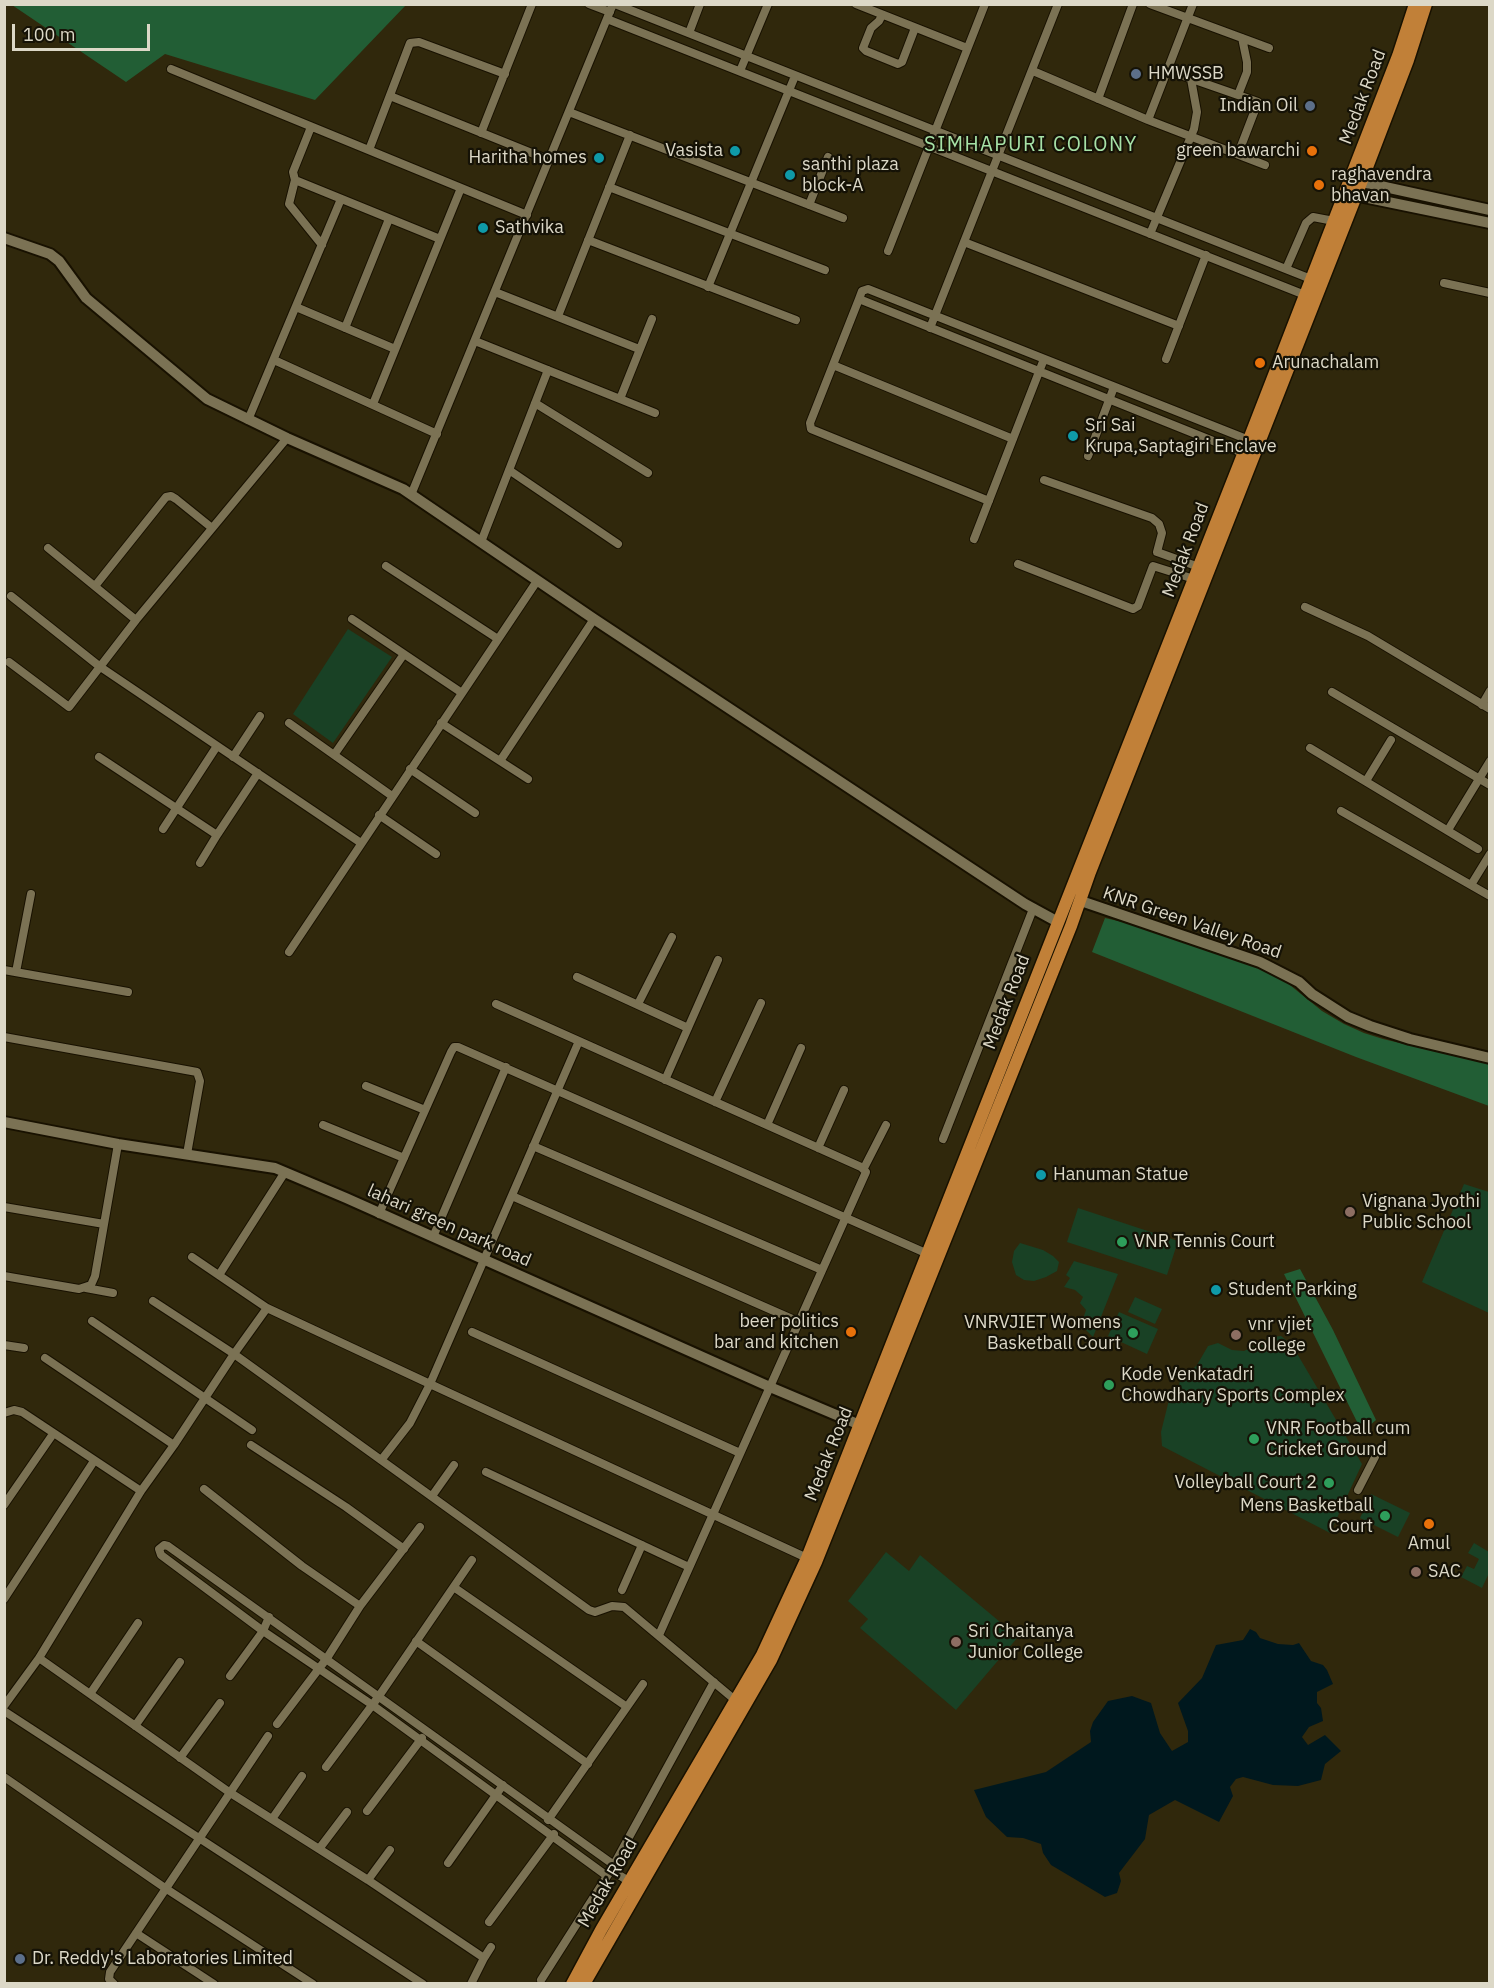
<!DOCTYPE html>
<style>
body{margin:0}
#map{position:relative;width:1494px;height:1988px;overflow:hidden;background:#30280c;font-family:"IBM Plex Sans",sans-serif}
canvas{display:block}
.frame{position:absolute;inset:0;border:6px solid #dcd8c7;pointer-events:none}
.scale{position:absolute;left:12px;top:24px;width:138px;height:27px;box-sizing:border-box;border:3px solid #dcd8c7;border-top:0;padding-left:8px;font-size:18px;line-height:21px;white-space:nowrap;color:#dcd8c7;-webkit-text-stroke:4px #151206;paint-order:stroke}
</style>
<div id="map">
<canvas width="1494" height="1988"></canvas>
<div class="frame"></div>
<div class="scale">100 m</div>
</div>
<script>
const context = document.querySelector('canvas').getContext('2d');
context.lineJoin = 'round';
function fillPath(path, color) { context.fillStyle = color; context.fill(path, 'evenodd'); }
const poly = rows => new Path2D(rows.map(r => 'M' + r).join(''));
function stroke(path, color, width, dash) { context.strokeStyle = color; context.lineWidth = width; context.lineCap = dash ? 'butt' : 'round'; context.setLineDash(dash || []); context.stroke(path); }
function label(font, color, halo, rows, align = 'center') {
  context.font = font + ' "IBM Plex Sans",sans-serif'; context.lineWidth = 4.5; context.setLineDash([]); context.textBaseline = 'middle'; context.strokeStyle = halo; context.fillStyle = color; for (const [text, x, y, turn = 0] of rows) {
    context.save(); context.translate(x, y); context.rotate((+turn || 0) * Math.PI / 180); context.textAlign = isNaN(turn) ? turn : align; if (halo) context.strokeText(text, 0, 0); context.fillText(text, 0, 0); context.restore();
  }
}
const green = poly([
 [348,629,392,657,333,743,293,714],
 [1464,1184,1489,1192,1489,1313,1422,1282],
 [1078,1208,1178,1241,1167,1275,1067,1242],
 [1020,1243,1043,1250,1053,1256,1059,1262,1057,1271,1046,1277,1034,1281,1024,1280,1016,1275,1012,1262,1014,1251],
 [1074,1261,1118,1274,1093,1337,1081,1325,1086,1310,1080,1303,1083,1297,1075,1290,1064,1287,1070,1278,1066,1275],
 [1135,1297,1162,1309,1155,1324,1128,1312],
 [1119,1312,1158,1329,1147,1354,1108,1336],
 [1281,1336,1292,1345,1362,1464,1330,1533,1162,1446,1161,1432,1169,1400,1177,1392,1180,1381,1197,1365,1208,1346,1218,1343,1232,1350,1244,1351,1272,1337],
 [1371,1494,1410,1513,1398,1537,1360,1518],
 [1474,1543,1489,1552,1489,1573,1482,1588,1461,1577,1467,1566,1474,1569,1479,1559,1468,1553],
 [886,1552,909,1571,920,1555,1018,1637,956,1710,860,1628,868,1619,848,1601]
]);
const forest = poly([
 [12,5,406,5,315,100,165,54,126,82],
 [1105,918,1127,923,1244,961,1280,977,1322,1011,1344,1024,1364,1033,1383,1039,1489,1064,1489,1106,1356,1057,1092,952],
 [1300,1269,1333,1330,1376,1420,1362,1432,1284,1274]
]);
const water = poly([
 [1250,1629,1256,1632,1260,1638,1278,1644,1293,1645,1299,1643,1311,1661,1323,1665,1327,1670,1333,1684,1317,1692,1317,1703,1321,1708,1323,1721,1309,1727,1302,1737,1308,1745,1325,1735,1341,1751,1325,1764,1321,1780,1298,1786,1273,1785,1243,1777,1236,1779,1230,1787,1233,1796,1219,1822,1175,1800,1149,1815,1145,1839,1119,1873,1121,1881,1117,1893,1105,1897,1051,1865,1043,1853,1041,1844,1023,1838,1007,1837,986,1817,974,1790,1046,1772,1091,1742,1090,1731,1093,1722,1108,1701,1132,1696,1151,1703,1160,1733,1172,1751,1188,1742,1188,1731,1178,1703,1202,1678,1216,1645,1243,1640]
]);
const street = poly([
 [589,4,610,12],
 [615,4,1311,279],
 [856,4,967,48],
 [1150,4,1269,48],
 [882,15,879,21,871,28,863,48,866,51,898,64,902,62,915,28],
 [607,19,1305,295],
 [689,33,700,4],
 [171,69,527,215],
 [1166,70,1258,102,1238,154],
 [740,71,768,4],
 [1033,71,1148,120,1265,165],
 [1238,95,1247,72,1247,62,1242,38],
 [390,96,549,160],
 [1098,99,1133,4],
 [569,112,843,218],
 [1148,120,1193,4],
 [311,127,293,172,295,180,440,239],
 [481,133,532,4],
 [369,150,410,43,419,42,505,74],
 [295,180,289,204,322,245],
 [609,187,825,270],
 [809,205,828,157],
 [1150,234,1194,129,1197,112,1191,79],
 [588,240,796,320],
 [964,242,1179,326],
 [888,251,985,4],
 [1286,269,1306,223,1313,217,1334,221],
 [1444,283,1490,293],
 [708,287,795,76],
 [495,292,639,349],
 [859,299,810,423,811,429,989,501],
 [296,307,395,349],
 [558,316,630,135],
 [345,328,389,219],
 [930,328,1058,4],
 [475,341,655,413],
 [1166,359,1206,255],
 [274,360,437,434],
 [833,365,1013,439],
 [620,399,652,319],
 [535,403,648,473],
 [373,404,461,188],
 [248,420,341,199],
 [1243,453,859,299,862,291,868,289,1249,440],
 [1088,456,1114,387],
 [509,470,618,544],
 [1044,480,1152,518,1159,524,1162,533,1157,552,1199,567],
 [411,495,613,4],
 [974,539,1044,359],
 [481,542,548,370],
 [48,548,136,620],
 [1018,564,1133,609,1138,606,1153,566,1194,579],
 [386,566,498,639],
 [95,586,166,497,171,496,176,499,212,528],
 [11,596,99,666,361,843],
 [1305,607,1368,636,1490,709],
 [352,619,404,654],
 [9,662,69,707,136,620,287,438],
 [1332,692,1490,785],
 [1482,705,1490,691],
 [289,723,392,796],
 [441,723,528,779],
 [1310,748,1478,849],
 [334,755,404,654,462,693],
 [99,757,217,835,258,773],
 [233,757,260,716],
 [500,761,594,619],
 [410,769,475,813],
 [1366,781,1391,740],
 [1341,811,1490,896],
 [379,815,436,854],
 [163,829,217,746],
 [1448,830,1490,761],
 [200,863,217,835],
 [1471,885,1490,854],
 [289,952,537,581],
 [4,970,128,992],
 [16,972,31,894],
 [577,977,688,1028],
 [496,1004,861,1167,866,1172,659,1635],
 [638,1004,672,937],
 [4,1037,197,1072,200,1081,187,1154],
 [579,1041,430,1384,807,1558],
 [665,1080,718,960],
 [366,1086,425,1110],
 [715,1102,761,1003],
 [323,1125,404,1158],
 [767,1125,801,1048],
 [943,1139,1033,909],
 [533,1146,822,1270],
 [818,1148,844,1090],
 [864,1168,886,1125],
 [512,1196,799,1322],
 [4,1207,104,1224],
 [379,1214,451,1052,454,1047,458,1047,928,1254],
 [433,1237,506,1067],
 [192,1257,267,1308,430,1384,410,1423,382,1459],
 [219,1275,285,1172],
 [4,1276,79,1289,91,1285,95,1276,118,1144],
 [86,1288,113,1293],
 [153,1301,234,1354,267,1308],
 [92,1321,252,1430],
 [472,1332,740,1453],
 [4,1345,24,1348],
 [45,1358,174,1445],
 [4,1413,14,1410,22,1412,141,1491],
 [251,1445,346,1507,404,1549],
 [486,1472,689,1567],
 [204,1489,302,1566,360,1606],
 [1358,1490,1375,1457],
 [432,1496,454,1465],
 [4,1505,53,1434],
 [455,1588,627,1707],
 [622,1590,642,1545],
 [4,1599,94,1461],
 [416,1641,588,1764],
 [39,1658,229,1792,368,1880,484,1958,471,1984],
 [230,1676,263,1631,269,1617],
 [90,1694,138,1623],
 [4,1706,39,1658,141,1491,174,1445,234,1354,589,1610,595,1612,612,1606,624,1607,735,1700],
 [4,1711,423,1984],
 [277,1724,327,1658,360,1606,420,1527],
 [135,1726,180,1662],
 [180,1758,220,1703],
 [326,1767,379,1696,472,1560],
 [4,1777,165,1888,313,1984],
 [367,1811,422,1738],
 [272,1819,302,1776],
 [548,1820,643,1684],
 [319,1849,347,1812],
 [448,1863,503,1785],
 [611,1870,630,1882],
 [607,1876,371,1704,263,1631,161,1555,159,1549,164,1545,168,1546,614,1865],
 [368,1880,390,1850],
 [489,1922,554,1834],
 [136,1933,214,1984],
 [484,1958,491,1947],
 [541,1980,611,1870,714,1682],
 [114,1984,109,1979,110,1972,268,1736]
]);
const secondary = poly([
 [1353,180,1490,210],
 [1349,194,1490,223],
 [4,238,50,254,59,261,86,298,207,399,287,438,403,489,594,619,1025,904,1058,922],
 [1081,901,1260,962,1299,982,1312,994,1348,1017,1370,1026,1410,1039,1490,1058],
 [4,1122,118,1144,275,1168,346,1198,770,1387,860,1425]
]);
const primary = poly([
 [572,1984,601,1930,762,1655,807,1558,1248,442,1398,56,1415,4],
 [584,1984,771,1660,816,1562,1071,926,1090,872,1356,196,1408,60,1426,4]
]);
const markers = [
 [1136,74,6,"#5c6f8a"],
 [1310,106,6,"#5c6f8a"],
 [735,151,6,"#0f9aa8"],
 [1312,151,6,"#e8710a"],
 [599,158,6,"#0f9aa8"],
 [790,175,6,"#0f9aa8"],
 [1319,185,6,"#e8710a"],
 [483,228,6,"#0f9aa8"],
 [1260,363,6,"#e8710a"],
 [1073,436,6,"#0f9aa8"],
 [1041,1175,6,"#0f9aa8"],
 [1350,1212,6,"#8d6e63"],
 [1122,1242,6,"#2e9e5b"],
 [1216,1290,6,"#0f9aa8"],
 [851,1332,6,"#e8710a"],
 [1133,1333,6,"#2e9e5b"],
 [1236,1335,6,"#8d6e63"],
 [1109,1385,6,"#2e9e5b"],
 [1254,1439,6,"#2e9e5b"],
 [1329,1483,6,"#2e9e5b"],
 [1385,1516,6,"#2e9e5b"],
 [1429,1524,6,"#e8710a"],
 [1416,1572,6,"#8d6e63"],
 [956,1642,6,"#8d6e63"],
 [20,1959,6,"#5c6f8a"]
];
const poiNames = [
 ["HMWSSB",1148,74],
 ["Indian Oil",1298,106,"right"],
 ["Vasista",723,151,"right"],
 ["green bawarchi",1300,151,"right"],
 ["Haritha homes",587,158,"right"],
 ["santhi plaza",802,165],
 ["block-A",802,186],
 ["raghavendra",1331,175],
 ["bhavan",1331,196],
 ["Sathvika",495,228],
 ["Arunachalam",1272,363],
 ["Sri Sai",1085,426],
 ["Krupa,Saptagiri Enclave",1085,447],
 ["Hanuman Statue",1053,1175],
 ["Vignana Jyothi",1362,1202],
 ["Public School",1362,1223],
 ["VNR Tennis Court",1134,1242],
 ["Student Parking",1228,1290],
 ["beer politics",839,1322,"right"],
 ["bar and kitchen",839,1343,"right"],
 ["VNRVJIET Womens",1121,1323,"right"],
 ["Basketball Court",1121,1344,"right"],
 ["vnr vjiet",1248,1325],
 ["college",1248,1346],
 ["Kode Venkatadri",1121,1375],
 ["Chowdhary Sports Complex",1121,1396],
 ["VNR Football cum",1266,1429],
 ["Cricket Ground",1266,1450],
 ["Volleyball Court 2",1317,1483,"right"],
 ["Mens Basketball",1373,1506,"right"],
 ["Court",1373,1527,"right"],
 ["Amul",1429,1544,"center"],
 ["SAC",1428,1572],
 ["Sri Chaitanya",968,1632],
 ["Junior College",968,1653],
 ["Dr. Reddy's Laboratories Limited",32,1959]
];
const streetNames = [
 ["Medak Road",1363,97,-69],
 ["Medak Road",1186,550,-69],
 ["KNR Green Valley Road",1192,923,19],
 ["Medak Road",1007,1002,-69],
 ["lahari green park road",449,1226,24],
 ["Medak Road",829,1454,-68],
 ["Medak Road",608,1883,-60]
];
const neighbourhoodNames = [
 ["SIMHAPURI COLONY",1031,145]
];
fillPath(green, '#194125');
fillPath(forest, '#225e35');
fillPath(water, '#00181e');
stroke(street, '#181100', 10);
stroke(secondary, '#181100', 14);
stroke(primary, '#181100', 15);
stroke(street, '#7b7254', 8);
stroke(secondary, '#7b7254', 10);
stroke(primary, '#c18038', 12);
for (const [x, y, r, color] of markers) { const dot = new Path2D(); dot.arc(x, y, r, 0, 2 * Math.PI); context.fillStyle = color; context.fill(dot); stroke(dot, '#151206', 2); }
label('18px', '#dcd8c7', '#151206', poiNames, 'left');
label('18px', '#dcd8c7', '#151206', streetNames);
context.letterSpacing = '1.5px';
label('20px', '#a7e2a7', '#151206', neighbourhoodNames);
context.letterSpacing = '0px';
</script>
